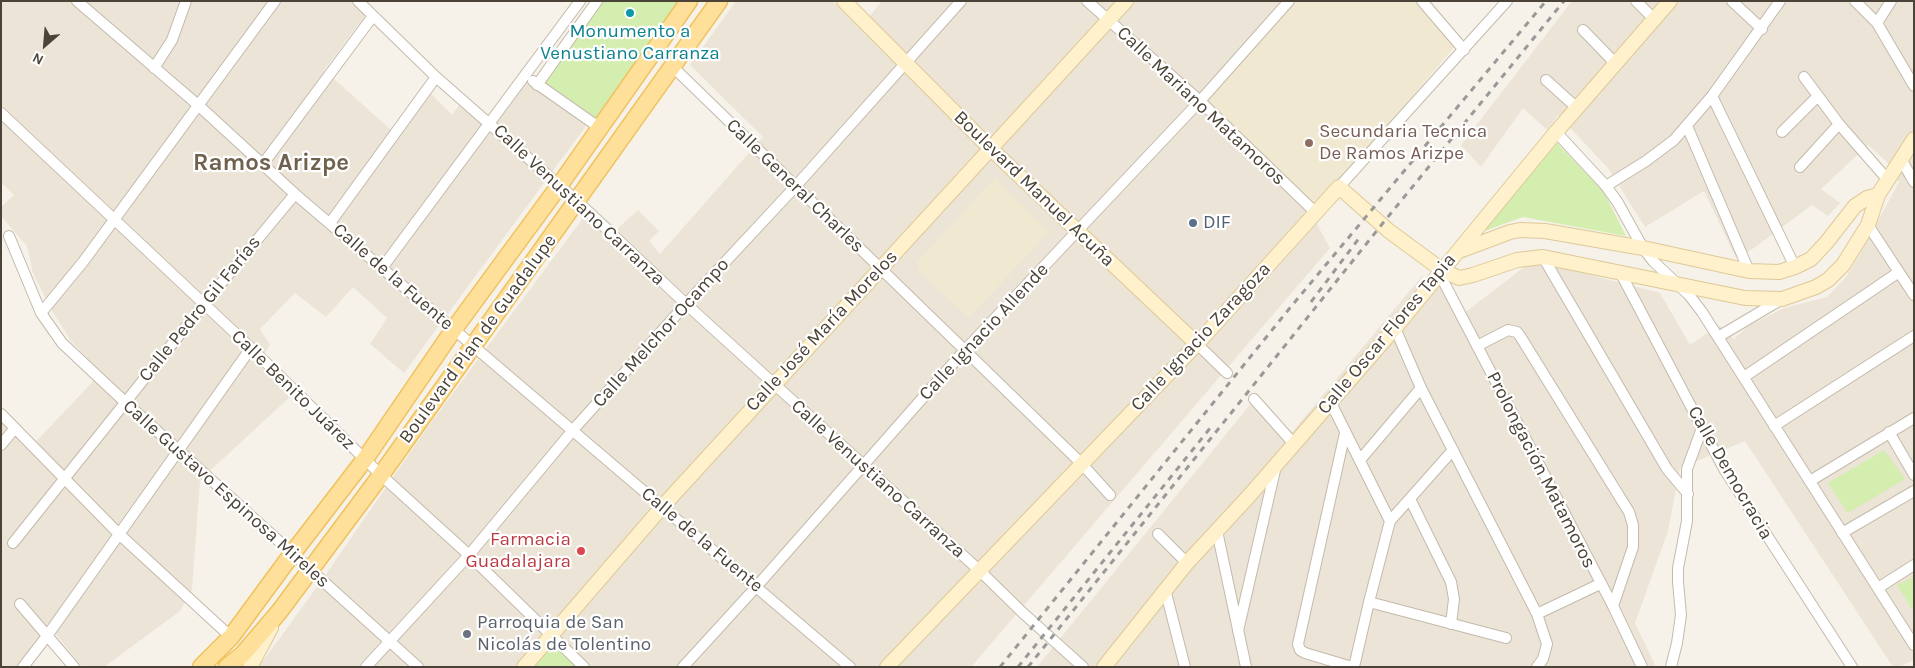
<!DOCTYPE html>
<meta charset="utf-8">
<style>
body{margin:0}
#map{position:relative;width:1915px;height:668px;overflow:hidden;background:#f6f2ea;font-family:Karla,sans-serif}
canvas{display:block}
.frame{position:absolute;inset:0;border:2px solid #4b4337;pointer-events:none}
.north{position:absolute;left:20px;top:20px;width:50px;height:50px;-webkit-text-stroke:4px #fff;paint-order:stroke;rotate:207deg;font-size:14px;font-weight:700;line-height:20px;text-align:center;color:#4b4337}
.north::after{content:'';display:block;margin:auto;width:18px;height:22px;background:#4b4337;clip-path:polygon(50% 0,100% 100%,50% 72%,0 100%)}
</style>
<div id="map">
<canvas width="1915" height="668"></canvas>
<div class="frame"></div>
<div class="north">N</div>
</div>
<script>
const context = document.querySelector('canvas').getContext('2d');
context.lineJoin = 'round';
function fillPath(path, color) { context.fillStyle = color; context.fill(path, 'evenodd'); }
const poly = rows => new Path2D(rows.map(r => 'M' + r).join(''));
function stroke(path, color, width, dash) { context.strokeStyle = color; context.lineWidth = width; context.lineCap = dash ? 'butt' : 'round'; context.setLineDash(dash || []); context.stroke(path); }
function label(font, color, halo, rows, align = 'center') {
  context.font = font + ' Karla,sans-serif'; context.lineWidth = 4.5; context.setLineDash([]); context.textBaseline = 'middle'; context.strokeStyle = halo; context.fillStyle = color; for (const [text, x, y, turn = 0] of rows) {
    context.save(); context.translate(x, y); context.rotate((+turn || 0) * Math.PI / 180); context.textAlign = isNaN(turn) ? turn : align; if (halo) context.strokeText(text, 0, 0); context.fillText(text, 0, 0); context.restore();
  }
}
const residential = poly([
 [1,1,356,1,368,12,324,70,399,137,431,94,452,115,462,101,493,127,527,78,586,126,404,373,370,344,387,318,353,287,326,317,295,293,260,329,270,345,258,364,292,395,200,480,192,590,180,611,104,667,82,667,48,624,16,667,1,667,1,421,30,448,101,373,71,341,51,309,33,273,27,246,1,216,1,207,14,195,1,182],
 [736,1,833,1,860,28,882,1,1287,1,1308,208,1330,248,971,667,237,667,242,662,263,661,322,580,427,428,592,206,617,229,638,210,659,231,649,241,660,254,763,137,690,65],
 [1572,1,1914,1,1914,660,1899,667,1893,667,1745,441,1680,468,1668,531,1635,623,1656,667,1037,667,1253,401,1288,437,1422,276,1441,287,1459,317,1527,265,1556,266,1660,293,1690,345,1719,325,1734,339,1748,326,1784,308,1827,297,1846,277,1864,247,1899,182,1887,162,1868,145,1821,189,1840,203,1828,216,1812,205,1754,248,1736,258,1704,191,1645,227,1608,168,1558,115,1547,130,1523,108,1481,167,1461,145]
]);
const education = poly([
 [1290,1,1431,1,1462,38,1316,210,1202,102],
 [995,177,1049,232,969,318,918,271,918,261]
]);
const green = poly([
 [602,1,684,1,599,120,543,81],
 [1557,143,1604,192,1626,236,1523,217,1479,233,1500,211],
 [1884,450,1905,479,1848,513,1828,483],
 [1914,577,1914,612,1897,585],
 [552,637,583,667,525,667]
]);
const street = poly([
 [77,1,198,105,295,194,850,667],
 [358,1,436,77,577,201,686,304,979,570,1023,613,1083,667],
 [1087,1,1200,101,1315,212],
 [1422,1,1464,50],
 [1636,1,1654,19],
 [1732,1,1762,29],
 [1855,1,1877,23,1914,86],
 [1877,23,1891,1],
 [1583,30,1616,64],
 [672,66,1082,464,1110,495],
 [154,68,172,40,186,1],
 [1804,77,1839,124,1887,179],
 [1546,80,1577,108],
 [533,81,600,128],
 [537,85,597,1],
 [1712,96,1795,267],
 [1,113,251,348,381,475,469,555,584,667],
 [1687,126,1749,271],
 [1556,132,1606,186,1618,203,1643,248,1653,261,1689,295,1702,312,1914,645],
 [1782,132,1817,97],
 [1901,159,1914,182],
 [263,164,373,16],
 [1800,167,1839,124],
 [1606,186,1646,161,1674,140,1712,96,1780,1],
 [1339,187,1507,1],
 [330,223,436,77],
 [1868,225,1914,295],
 [9,236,41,313,62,343,125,402,418,667],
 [1543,257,1667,469,1688,494],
 [382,268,580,1],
 [1620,272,1724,469,1852,667],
 [1439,273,1613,606,1642,667],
 [41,313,83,262,275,1],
 [1395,328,1421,388,1537,614,1547,644,1543,659,1537,667],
 [1718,337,1782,299],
 [1197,344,1227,373],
 [1477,346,1508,330,1517,332,1520,336,1629,512,1633,525,1633,547,1613,606],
 [1744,377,1899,272],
 [1254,399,1294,444],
 [1330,401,1390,521],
 [1,414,119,534,231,637],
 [1774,426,1914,336],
 [1889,432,1914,475],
 [1345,433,1298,644,1300,650,1305,653,1352,667],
 [1,445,15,428],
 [1360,460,1421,388],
 [1810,481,1914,418],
 [1410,499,1451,582,1454,599,1451,624],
 [1217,531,1246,667],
 [1842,533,1914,491],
 [1158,534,1187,563],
 [13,543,204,304,295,194],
 [1878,588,1914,565],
 [1165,589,1185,667],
 [1369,602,1506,638],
 [20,604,74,667],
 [1537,614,1600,584],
 [1238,631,1276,466],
 [23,667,47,636,251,348],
 [366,667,469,555,573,430,686,304,795,187,961,1],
 [683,667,757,586,964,351,1200,101,1289,1],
 [1354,667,1369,602,1390,521,1453,450],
 [1671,667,1677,643,1681,615,1678,582,1678,568,1687,521,1687,469,1702,428]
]);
const secondary = poly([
 [844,1,990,148,1197,344],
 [1462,250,1510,232,1520,230,1545,231,1643,248,1749,271,1779,272,1795,267,1811,259,1826,243,1855,206,1867,198,1878,195],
 [250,667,271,628],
 [524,667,662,507,1126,1],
 [887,667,1197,344,1339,187,1389,231,1442,270,1459,278,1473,275,1517,260,1543,257,1745,298,1782,299,1816,287,1828,280,1843,265,1868,225,1878,195,1914,139],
 [1104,667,1187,563,1249,496,1395,328,1556,132,1670,1]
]);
const primary = poly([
 [201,667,231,637,292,554,365,459,454,329,559,186,689,1],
 [227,667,243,654,279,612,381,475,719,1]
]);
const rail = poly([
 [1311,302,1360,237],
 [1000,667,1289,309,1546,1],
 [1018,667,1211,427],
 [1028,667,1387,218,1564,1]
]);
const markers = [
 [630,13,5,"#0f9aa8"],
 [1309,143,5,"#8d6e63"],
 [1193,223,5,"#5c6f8a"],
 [581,551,5,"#e0444e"],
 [467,634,5,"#6b7280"]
];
const cultureNames = [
 ["Monumento a",630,32],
 ["Venustiano Carranza",630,54]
];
const streetNames = [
 ["Calle Mariano Matamoros",1201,106,43],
 ["Calle General Charles",795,186,44],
 ["Boulevard Manuel Acuña",1034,189,44],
 ["Calle Venustiano Carranza",579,205,43],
 ["Calle de la Fuente",393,277,41],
 ["Calle Pedro Gil Farías",200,309,-51],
 ["Calle José María Morelos",822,331,-47],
 ["Calle Ignacio Allende",984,332,-47],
 ["Calle Melchor Ocampo",661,333,-48],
 ["Calle Oscar Flores Tapia",1387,334,-50],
 ["Calle Ignacio Zaragoza",1201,337,-47],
 ["Boulevard Plan de Guadalupe",478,339,-54],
 ["Calle Benito Juárez",293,390,44],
 ["Prolongación Matamoros",1541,470,63],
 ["Calle Democracia",1730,473,60],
 ["Calle Venustiano Carranza",878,479,42],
 ["Calle Gustavo Espinosa Mireles",226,494,42],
 ["Calle de la Fuente",702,540,40]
];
const educationNames = [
 ["Secundaria Tecnica",1319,132],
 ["De Ramos Arizpe",1319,154]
];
const serviceNames = [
 ["DIF",1203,223]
];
const healthNames = [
 ["Farmacia",571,540],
 ["Guadalajara",571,562]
];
const worshipNames = [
 ["Parroquia de San",477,623],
 ["Nicolás de Tolentino",477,645]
];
const districtNames = [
 ["Ramos Arizpe",271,163]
];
fillPath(residential, '#ebe4d7');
fillPath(education, '#f1e8d2');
fillPath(green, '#d3eeaf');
stroke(street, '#c3baab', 12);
stroke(secondary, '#dec997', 16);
stroke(primary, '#f0c25e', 19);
stroke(street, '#fff', 10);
stroke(secondary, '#fff1cb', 14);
stroke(primary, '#ffe09a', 16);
stroke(rail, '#999', 3, [6, 6]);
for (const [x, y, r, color] of markers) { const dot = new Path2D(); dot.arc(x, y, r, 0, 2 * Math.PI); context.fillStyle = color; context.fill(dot); stroke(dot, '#fff', 2); }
label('19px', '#0d838f', '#fff', cultureNames);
label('19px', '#4b4337', '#fff', streetNames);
label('19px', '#785e54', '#fff', educationNames, 'left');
label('19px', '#4e5e75', '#fff', serviceNames, 'left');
label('19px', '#be3a42', '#fff', healthNames, 'right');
label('19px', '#5b616d', '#fff', worshipNames, 'left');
label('bold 24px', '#6f614d', '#fff', districtNames);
</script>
